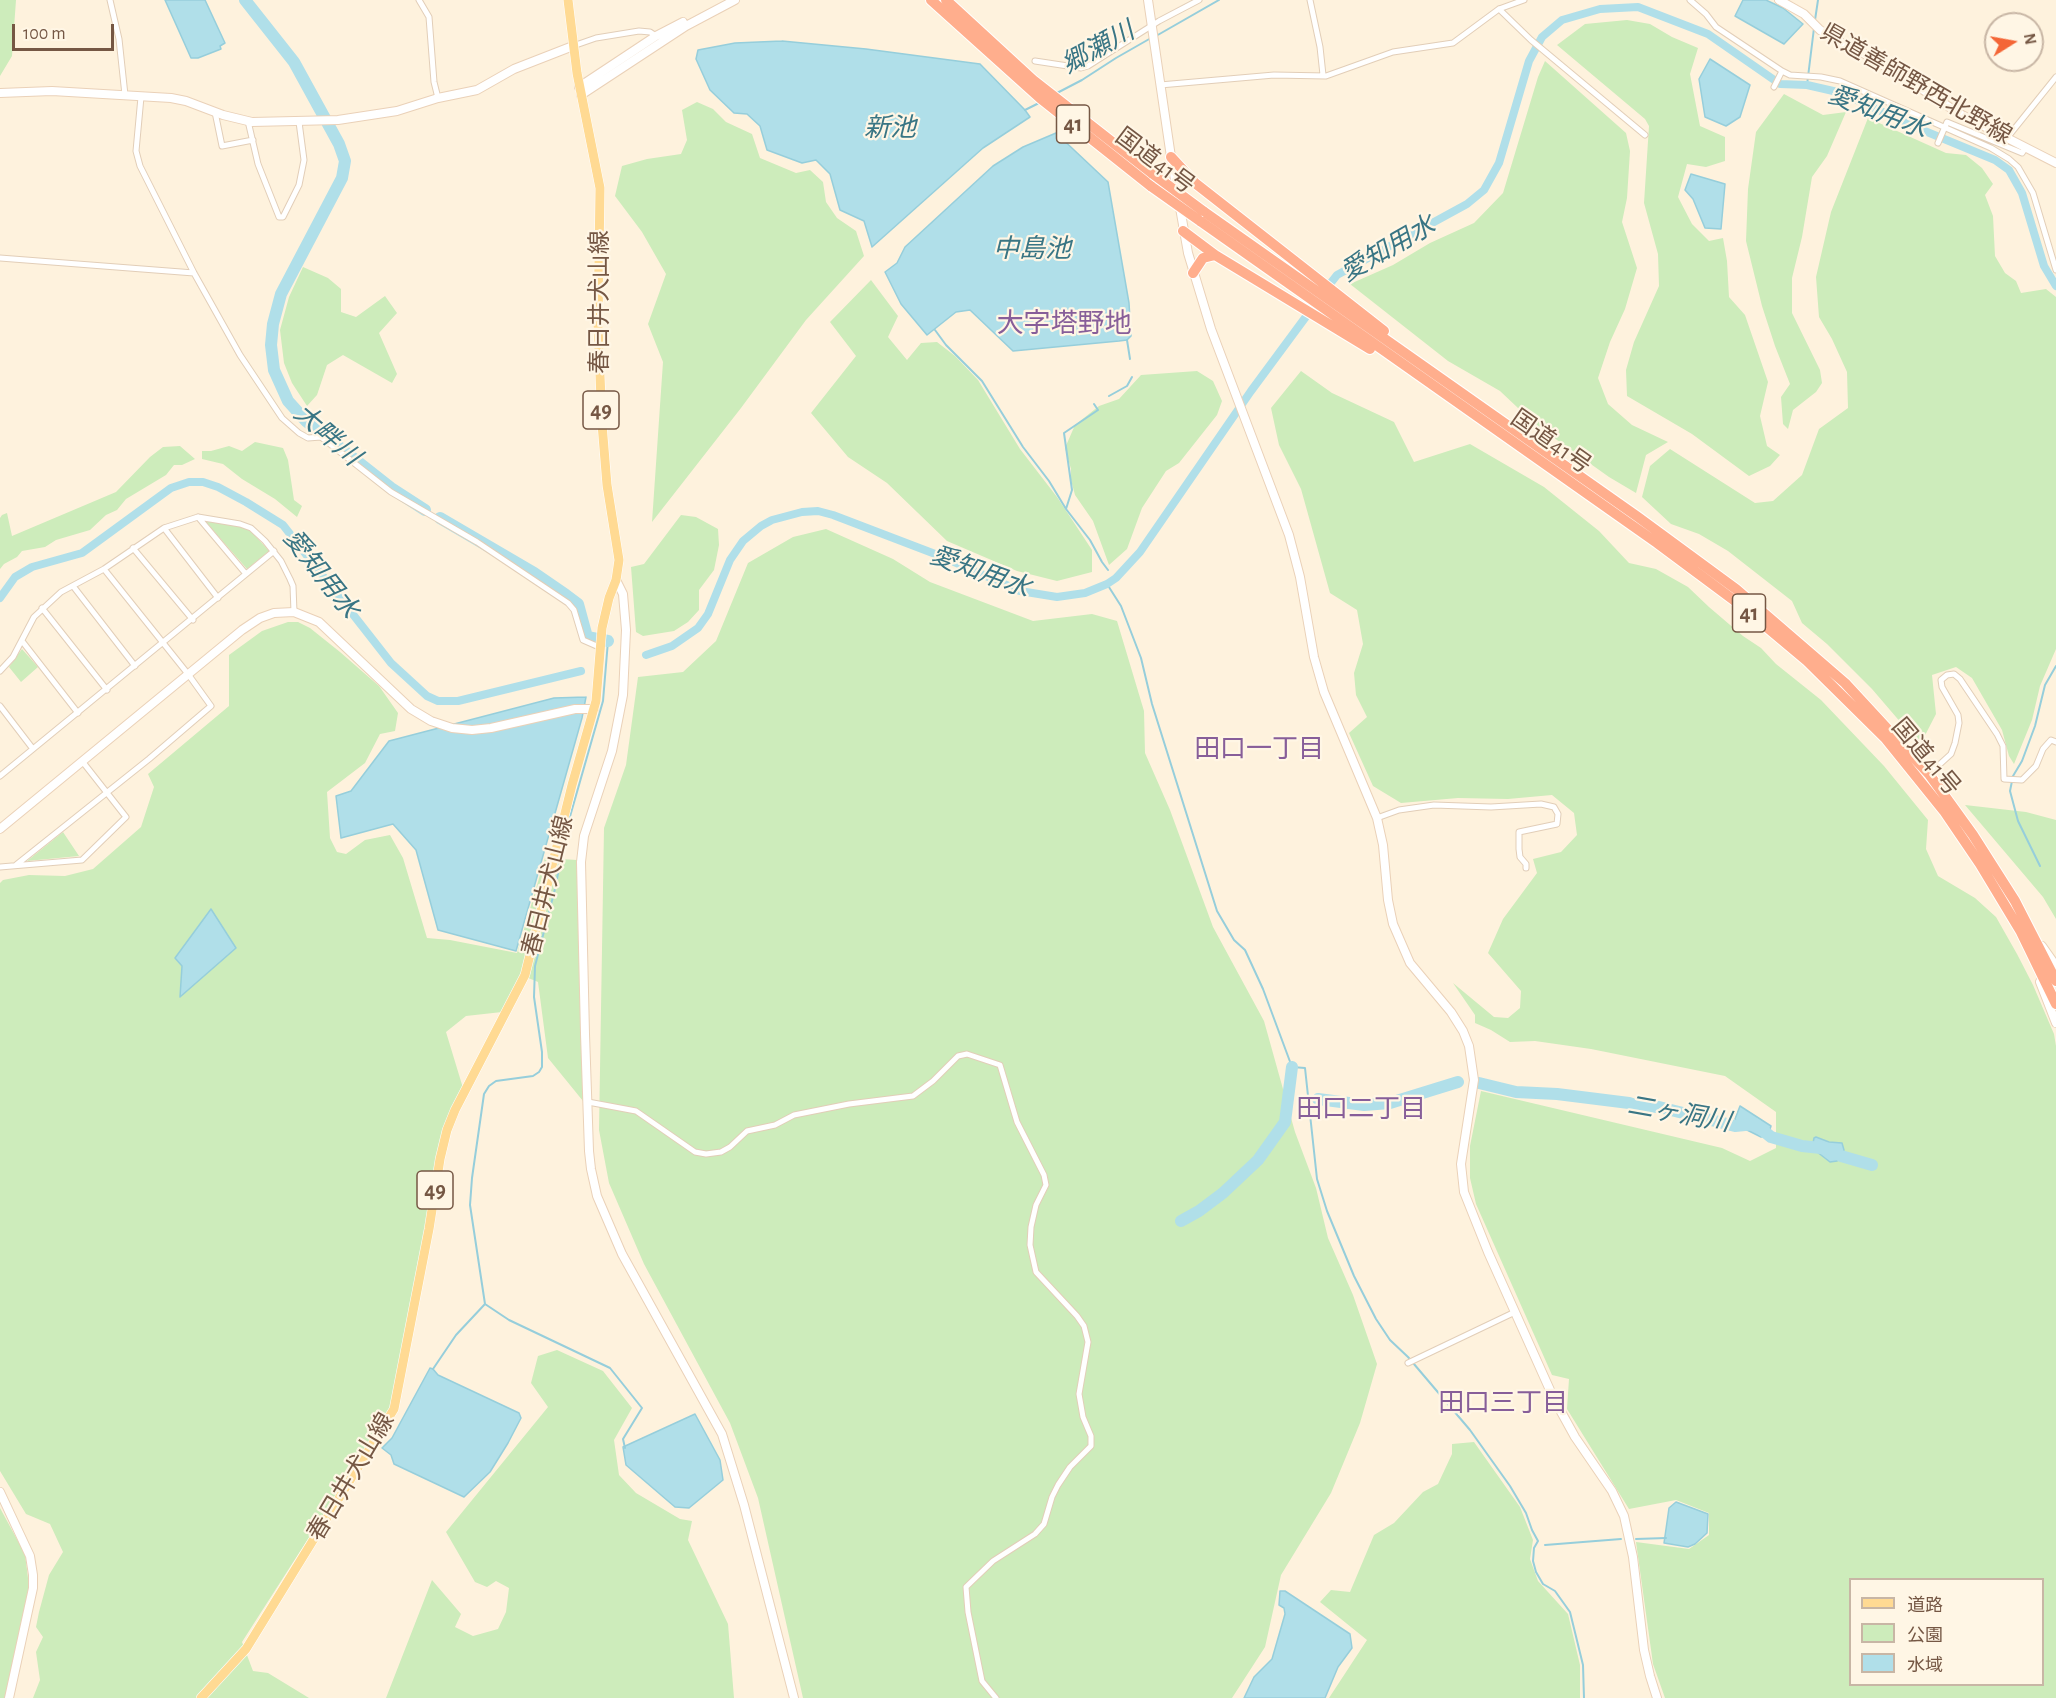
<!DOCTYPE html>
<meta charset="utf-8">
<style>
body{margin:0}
#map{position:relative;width:2056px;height:1698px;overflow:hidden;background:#fef2dd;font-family:"Alegreya Sans","Noto Sans JP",sans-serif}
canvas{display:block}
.legend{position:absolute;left:1849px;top:1578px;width:195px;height:108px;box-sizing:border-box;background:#fff6e5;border:2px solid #c8b6a5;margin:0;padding:8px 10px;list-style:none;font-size:18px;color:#755744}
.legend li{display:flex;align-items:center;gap:12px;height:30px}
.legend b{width:30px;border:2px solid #c8b6a5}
.north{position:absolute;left:1984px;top:12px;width:60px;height:60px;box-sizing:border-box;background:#fff6e5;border:2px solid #c8b6a5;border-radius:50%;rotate:79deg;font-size:16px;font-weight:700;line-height:24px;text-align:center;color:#755744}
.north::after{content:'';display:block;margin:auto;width:21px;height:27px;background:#f46636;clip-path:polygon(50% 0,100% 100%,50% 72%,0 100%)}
.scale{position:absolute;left:12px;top:24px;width:102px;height:27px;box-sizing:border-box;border:3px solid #755744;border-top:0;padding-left:8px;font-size:18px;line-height:21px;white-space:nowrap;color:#755744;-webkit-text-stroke:4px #fff6e5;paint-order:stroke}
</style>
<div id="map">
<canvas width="2056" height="1698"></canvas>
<ul class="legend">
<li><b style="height:8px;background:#ffda93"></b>道路</li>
<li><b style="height:16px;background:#cdecbb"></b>公園</li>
<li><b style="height:16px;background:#b0dfe9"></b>水域</li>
</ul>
<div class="north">N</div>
<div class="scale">100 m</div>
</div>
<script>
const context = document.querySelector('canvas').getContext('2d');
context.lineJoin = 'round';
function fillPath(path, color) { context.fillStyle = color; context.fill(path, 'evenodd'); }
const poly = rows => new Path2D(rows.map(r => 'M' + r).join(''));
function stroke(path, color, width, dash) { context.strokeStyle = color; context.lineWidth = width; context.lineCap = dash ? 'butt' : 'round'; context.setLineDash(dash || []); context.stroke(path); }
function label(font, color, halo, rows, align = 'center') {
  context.font = font + ' "Alegreya Sans","Noto Sans JP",sans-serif'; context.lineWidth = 4.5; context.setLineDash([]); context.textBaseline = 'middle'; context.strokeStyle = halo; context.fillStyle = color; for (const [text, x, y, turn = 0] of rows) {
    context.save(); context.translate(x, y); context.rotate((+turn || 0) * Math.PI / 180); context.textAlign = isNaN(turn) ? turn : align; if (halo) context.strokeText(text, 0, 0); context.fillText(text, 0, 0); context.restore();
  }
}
const green = poly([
 [0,0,16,0,12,56,0,76],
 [1627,20,1650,24,1672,37,1698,48,1690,74,1700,126,1725,137,1725,161,1706,167,1687,164,1678,197,1692,224,1709,241,1723,238,1727,261,1729,297,1745,315,1768,382,1760,416,1767,446,1780,455,1770,466,1749,476,1692,434,1627,396,1626,370,1634,342,1659,286,1658,254,1644,203,1649,126,1645,119,1557,45,1585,24],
 [1545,61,1626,133,1630,151,1627,198,1622,222,1637,268,1625,309,1610,342,1598,378,1608,404,1632,425,1668,442,1646,455,1636,493,1609,477,1536,425,1500,391,1448,361,1350,284,1393,265,1430,243,1474,223,1503,193,1538,77],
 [1784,94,1823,115,1846,112,1827,156,1812,177,1802,237,1792,278,1792,313,1820,370,1822,383,1816,392,1793,410,1788,429,1783,424,1781,397,1790,384,1775,346,1762,306,1746,241,1748,189,1756,132],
 [697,102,713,109,726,122,752,134,760,158,796,173,810,170,823,182,826,202,837,218,856,231,864,256,806,320,741,408,652,522,663,362,648,324,666,274,642,232,615,196,622,166,647,159,681,154,687,140,682,110],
 [1868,118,1946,153,1966,155,1982,168,1993,184,1985,195,1993,216,1995,256,2005,273,2016,281,2021,293,2046,289,2056,297,2056,649,2040,686,2032,720,2014,764,2009,756,2002,730,1972,678,1956,667,1932,675,1936,714,1920,745,1872,689,1827,644,1802,623,1792,601,1728,551,1699,534,1671,524,1642,497,1650,466,1670,449,1755,503,1773,501,1802,475,1819,429,1848,408,1847,372,1832,339,1819,317,1816,277,1831,212],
 [303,267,328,278,341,289,341,312,356,317,385,296,397,313,379,333,397,374,392,383,343,355,327,365,317,395,307,406,292,383,284,363,280,330,289,297],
 [871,280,898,316,888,337,907,360,921,343,937,342,955,356,978,380,1020,449,1057,497,1092,550,1092,572,1057,581,1017,571,947,541,887,483,848,457,811,413,856,356,830,322],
 [1197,371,1213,381,1222,401,1217,415,1179,463,1166,471,1142,508,1127,549,1109,565,1093,521,1075,495,1071,480,1071,469,1065,448,1075,425,1099,406,1119,399,1141,375],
 [1301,371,1332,393,1394,422,1414,462,1470,444,1544,487,1599,531,1629,563,1656,569,1688,587,1709,607,1743,636,1761,648,1776,664,1821,700,1884,766,1928,820,1926,849,1938,876,1975,898,1996,917,2017,954,2033,985,2054,1034,2056,1046,2056,1698,1665,1698,1653,1664,1636,1542,1689,1549,1709,1535,1709,1513,1676,1500,1629,1509,1567,1409,1569,1379,1552,1375,1476,1204,1470,1178,1470,1146,1481,1091,1722,1148,1750,1161,1776,1148,1776,1112,1725,1076,1591,1049,1535,1041,1510,1042,1491,1030,1475,1023,1475,1015,1453,983,1494,1017,1508,1018,1520,1008,1521,991,1488,953,1503,919,1537,873,1533,859,1561,852,1577,835,1574,813,1552,795,1508,799,1458,798,1401,803,1373,786,1349,733,1367,717,1356,695,1354,673,1363,644,1357,610,1330,593,1301,489,1279,445,1271,408],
 [1850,1580,2042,1580,2042,1684,1850,1684],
 [255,442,283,448,288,460,294,500,302,506,297,517,275,499,242,479,223,464,202,459,202,451,211,451,229,446,242,451],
 [180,446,195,459,182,465,174,465,166,475,126,499,117,510,106,515,90,530,56,540,45,547,22,551,17,557,4,564,0,569,0,518,2,515,7,513,12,536,116,492,150,457,163,447],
 [681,515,696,517,718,529,719,545,714,570,699,590,699,610,688,622,674,631,643,636,636,632,631,567,644,564],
 [205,521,226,523,250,530,269,551,247,569],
 [826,529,893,559,930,582,1033,621,1092,614,1117,621,1144,711,1145,753,1170,810,1213,927,1264,1021,1295,1132,1316,1188,1328,1238,1353,1295,1377,1364,1360,1423,1331,1493,1281,1575,1265,1647,1232,1698,803,1698,758,1498,730,1423,644,1264,609,1183,599,1130,604,828,626,765,638,677,683,672,716,641,748,563,793,537],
 [288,622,298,622,310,628,340,652,379,686,398,713,395,731,380,734,365,763,327,792,330,838,337,852,346,854,365,840,390,835,403,858,427,938,450,940,517,953,545,858,577,860,583,1101,548,1058,538,982,521,975,502,1012,466,1016,446,1032,463,1088,452,1107,425,1231,395,1392,388,1414,242,1642,253,1671,268,1673,309,1698,33,1698,40,1680,36,1652,43,1637,36,1627,39,1612,49,1575,63,1552,50,1524,26,1514,0,1471,0,883,3,880,29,875,65,876,93,869,141,827,154,787,148,774,229,706,229,655,262,631],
 [22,649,38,667,21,682,9,667],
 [1965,805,2026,812,2056,820,2056,919,2043,897],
 [63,832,79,856,27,861],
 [557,1350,603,1371,632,1408,614,1440,619,1475,636,1493,680,1519,692,1521,688,1540,728,1624,734,1698,386,1698,432,1580,461,1614,455,1627,473,1636,498,1629,506,1612,509,1588,496,1581,487,1587,475,1582,446,1532,548,1407,531,1383,538,1356],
 [1474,1442,1520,1507,1533,1540,1530,1559,1538,1581,1568,1614,1580,1665,1580,1698,1329,1698,1367,1640,1320,1602,1331,1590,1350,1592,1374,1535,1394,1523,1423,1492,1438,1484,1452,1454,1452,1444],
 [0,1508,25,1554,29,1586,6,1698,0,1698]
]);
const water = poly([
 [165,0,205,0,225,43,220,46,221,49,198,58,191,58,165,0],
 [1743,0,1766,0,1783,8,1803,24,1784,44,1735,16,1743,0],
 [782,41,866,49,980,64,1025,110,1030,117,983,148,872,247,864,221,840,210,830,174,816,160,802,163,767,150,760,126,747,114,734,113,710,90,696,59,698,50,735,43,782,41],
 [1710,59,1750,85,1740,117,1726,126,1705,117,1699,79,1710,59],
 [1056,133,1108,182,1129,303,1131,336,1127,340,1119,341,1013,351,970,310,956,312,927,335,901,304,885,272,897,263,905,247,993,166,1023,147,1056,133],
 [1691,174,1725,184,1721,229,1705,228,1693,199,1685,190,1691,174],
 [586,697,582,718,516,951,438,930,416,850,393,824,341,838,336,796,351,791,389,741,554,698,586,697],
 [211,909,236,948,180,997,182,966,175,958,211,909],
 [1740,1106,1771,1126,1768,1136,1761,1137,1739,1126,1735,1119,1740,1106],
 [1816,1137,1829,1142,1842,1143,1844,1150,1837,1161,1830,1162,1812,1148,1814,1138,1816,1137],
 [430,1368,433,1369,438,1375,519,1413,521,1418,508,1443,490,1472,464,1497,394,1464,391,1455,382,1448,392,1438,430,1368],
 [695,1414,720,1460,723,1480,689,1508,675,1507,626,1465,623,1447,695,1414],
 [1676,1502,1708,1514,1707,1533,1695,1544,1688,1547,1664,1543,1669,1508,1676,1502],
 [1280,1591,1285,1591,1350,1634,1352,1648,1338,1667,1325,1698,1244,1698,1254,1677,1272,1659,1285,1614,1284,1608,1279,1605,1280,1591]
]);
const stream = poly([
 [1815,20,1818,0],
 [1156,36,1219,0],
 [1807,85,1814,28],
 [1057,93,1082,80,1116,58,1151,38],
 [1025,110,1039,103],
 [935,330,946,345,982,381,1023,447,1049,481,1066,509,1090,540,1102,562,1108,570],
 [1127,340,1130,359],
 [1109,396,1127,386,1132,377],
 [1066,509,1072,490,1064,433,1098,410,1094,404],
 [1107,584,1121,606,1141,658,1152,704,1217,911,1234,940,1245,950,1263,989,1292,1067,1305,1068,1317,1179,1327,1211,1354,1276,1376,1319,1390,1340,1408,1357,1470,1430,1510,1486,1526,1513,1532,1530,1538,1541,1534,1548,1533,1561,1536,1572,1543,1584,1555,1591,1570,1612,1583,1665,1584,1698],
 [608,641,603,701,567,827,555,889,535,966,534,997,542,1052,542,1067,539,1072,533,1076,496,1081,489,1086,484,1094,472,1178,470,1205,485,1304,509,1320,610,1368,642,1408,623,1439,625,1448],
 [2040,866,2018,821,2010,791,2013,776,2022,761,2035,726,2045,685,2056,666],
 [433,1369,456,1335,485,1304],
 [1636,1539,1666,1538],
 [1545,1545,1621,1539]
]);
const canal = poly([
 [1326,289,1337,275,1467,204,1484,190,1499,163,1529,61,1542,37,1562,20,1600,9,1638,7,1708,34,1780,84,1807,85,1842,93,1915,127,1995,160,2009,170,2022,193,2044,266,2056,286],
 [0,598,15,577,32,567,82,553,171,488,189,482,203,482,218,487,246,502,283,525,391,663,427,696,438,701,458,701,581,671],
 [646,655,672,646,698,628,708,614,730,560,743,541,761,526,772,520,802,512,818,511,833,515,943,557,1020,591,1057,597,1085,593,1107,584,1116,578,1140,552,1251,391,1319,299]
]);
const river = poly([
 [245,0,294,62,339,144,345,161,342,178,281,294,273,324,271,345,274,370,288,401,306,421,391,488,425,510],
 [440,518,534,573,566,595,578,604,587,637,608,641],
 [1479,1083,1516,1092,1557,1094,1629,1103,1638,1106,1659,1107,1735,1126,1755,1124,1771,1137,1802,1146,1830,1149,1841,1156,1872,1165],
 [1318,1099,1364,1105,1390,1103,1458,1082],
 [1181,1221,1199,1211,1223,1193,1258,1160,1285,1122,1292,1067]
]);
const street = poly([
 [110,0,119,39,125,95],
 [419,0,429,17,434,82,438,98],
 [1310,0,1320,47,1323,75],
 [1690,0,1706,14,1716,27,1782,71,1790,75,1821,77,1840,81,1991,148,2009,159,2018,167,2033,193,2056,270],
 [1499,9,1531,40,1645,135],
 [573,46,596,38,639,31,650,32,656,36],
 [1035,61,1081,68,1088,66,1159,21,1199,0],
 [1160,85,1274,75,1326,76,1393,52,1453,43,1499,9,1524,0],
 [1774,87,1782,71],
 [141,97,136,151,140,166,194,273,240,355,282,418,299,433,308,438,321,437,391,492,477,542,568,603,574,610,583,640,599,647],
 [215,112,222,146,253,140],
 [248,121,258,164,279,217,283,217,299,185,304,160,299,122],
 [2007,138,2056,77],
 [1938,143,1947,122,2022,153,2026,147],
 [0,258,194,273],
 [321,437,327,428],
 [198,517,246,574],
 [164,528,218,598],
 [133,548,193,620],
 [73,586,135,666],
 [42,608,107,690],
 [22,641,78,713],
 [0,671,13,657,34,617,61,592,104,569,164,528,198,517,240,524,251,528,265,541,281,561,290,579,293,586,294,612],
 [0,706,33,749],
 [1929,774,1951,754,1955,743,1959,723,1958,715,1942,687,1941,680,1947,675,1954,674,1960,679,1997,734,2003,746,2004,779,2022,780,2036,766,2043,749,2051,740,2056,742],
 [0,776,274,551],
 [1377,818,1399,810,1434,805,1491,807,1541,804,1554,807,1558,814,1557,824,1519,832,1519,849,1520,857,1526,864,1526,868],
 [16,865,149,759,211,706,188,674,104,569],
 [0,867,82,860,126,817,82,761],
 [588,1102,636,1111,695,1152,706,1154,721,1152,730,1147,747,1131,775,1125,794,1115,849,1104,913,1096,933,1081,958,1056,967,1054,1000,1065,1017,1122,1044,1175,1046,1185,1036,1205,1031,1227,1030,1245,1036,1272,1077,1316,1084,1326,1088,1342,1079,1394,1083,1417,1091,1436,1091,1446,1070,1467,1058,1485,1052,1497,1044,1524,1035,1534,993,1561,966,1587,968,1612,982,1681,996,1698],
 [1408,1363,1515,1312]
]);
const secondary = poly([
 [1148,0,1171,157,1188,253,1211,329,1289,535,1300,577,1314,657,1324,692,1377,818,1383,845,1388,900,1393,924,1410,963,1451,1012,1463,1031,1469,1046,1474,1080,1461,1164,1464,1192,1488,1252,1554,1399,1575,1437,1612,1491,1624,1516,1633,1557,1644,1650,1650,1676,1657,1698],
 [1779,0,1804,14,1820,30,1838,41,1863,53,1911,82,1960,114,2056,163],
 [579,87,656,36,683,22],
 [0,93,52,91,171,98,186,101,223,115,252,122,338,120,397,111,438,98,477,90,514,69,573,46],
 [581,95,686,26,735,0],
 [616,580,623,594,626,630,623,695,612,751,584,836,581,862,585,1034,589,1151,591,1169,597,1196,622,1254,722,1434,744,1505,794,1698],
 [0,829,242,630,260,618,274,613,294,612,319,622,411,709,431,721,452,728,472,730,491,728,575,709,594,709],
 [2042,946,2056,966],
 [2040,982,2056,1023],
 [0,1492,30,1556,33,1575,33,1588,9,1698]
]);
const primary = poly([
 [201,1698,246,1649,394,1409,429,1229,440,1159,447,1130,455,1110,525,975,572,785,596,701,602,628,609,598,616,580,619,560,607,485,602,424,598,326,600,188,577,73,568,0]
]);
const highway = poly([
 [931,0,1040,98,1152,187],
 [946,0,1033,80,1153,174],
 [1171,157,1195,183,1384,331],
 [1203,211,1638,517,1736,589,1845,683,1929,774,1973,835,2015,901,2056,981],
 [1200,221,1657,543,1739,604,1807,661,1886,739,1944,811,1980,864,2021,932,2056,1004],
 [1183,231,1215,255,1370,349],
 [1193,273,1203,258,1215,255]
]);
const highwayBridge = poly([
 [1153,174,1203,211],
 [1152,187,1200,221]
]);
const shields = [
 [1073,124,33],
 [601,410,36],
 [1749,613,33],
 [435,1190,36]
];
const shieldNames = [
 ["41",1073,124],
 ["49",601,410],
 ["41",1749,613],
 ["49",435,1190]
];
const streetNames = [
 ["県道善師野西北野線",1916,84,30],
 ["国道41号",1155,161,37],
 ["春日井犬山線",600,302,-90],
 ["国道41号",1551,442,35],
 ["国道41号",1926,757,50],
 ["春日井犬山線",548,886,-76],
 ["春日井犬山線",351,1477,-59]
];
const waterNames = [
 ["郷瀬川",1098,48,-29],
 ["愛知用水",1878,112,21],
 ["新池",890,128],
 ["中島池",1032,249],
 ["愛知用水",1388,249,-30],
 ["大畔川",327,435,41],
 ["愛知用水",980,572,20],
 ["愛知用水",321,574,52],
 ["二ヶ洞川",1679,1114,10]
];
const neighbourhoodNames = [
 ["田口一丁目",1259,749],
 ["田口二丁目",1361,1109],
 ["田口三丁目",1503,1403]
];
const quarterNames = [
 ["大字塔野地",1064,324]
];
fillPath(green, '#cdecbb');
fillPath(water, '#b0dfe9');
stroke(water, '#96cedb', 1.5);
stroke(stream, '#96cedb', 2);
stroke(canal, '#b0dfe9', 8);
stroke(river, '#b0dfe9', 12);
stroke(street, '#e2ceb8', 7);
stroke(secondary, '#ead1b8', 10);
stroke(primary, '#fff', 10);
stroke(highway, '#fff', 12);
stroke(street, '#fff', 5);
stroke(secondary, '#fff', 8);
stroke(primary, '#ffda93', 9);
stroke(highway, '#ffae8d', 10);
stroke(highwayBridge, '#fff', 12, []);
stroke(highwayBridge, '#ffae8d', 10);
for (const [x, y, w] of shields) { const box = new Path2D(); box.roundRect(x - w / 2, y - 19, w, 38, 4.5); context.fillStyle = '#fff6e5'; context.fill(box); stroke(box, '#755744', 1.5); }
label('bold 22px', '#755744', null, shieldNames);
label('24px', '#755744', '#fff6e5', streetNames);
label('italic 26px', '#397584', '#fff6e5', waterNames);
label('26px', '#875e99', '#fff6e5', neighbourhoodNames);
label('27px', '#875e99', '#fff6e5', quarterNames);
</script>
